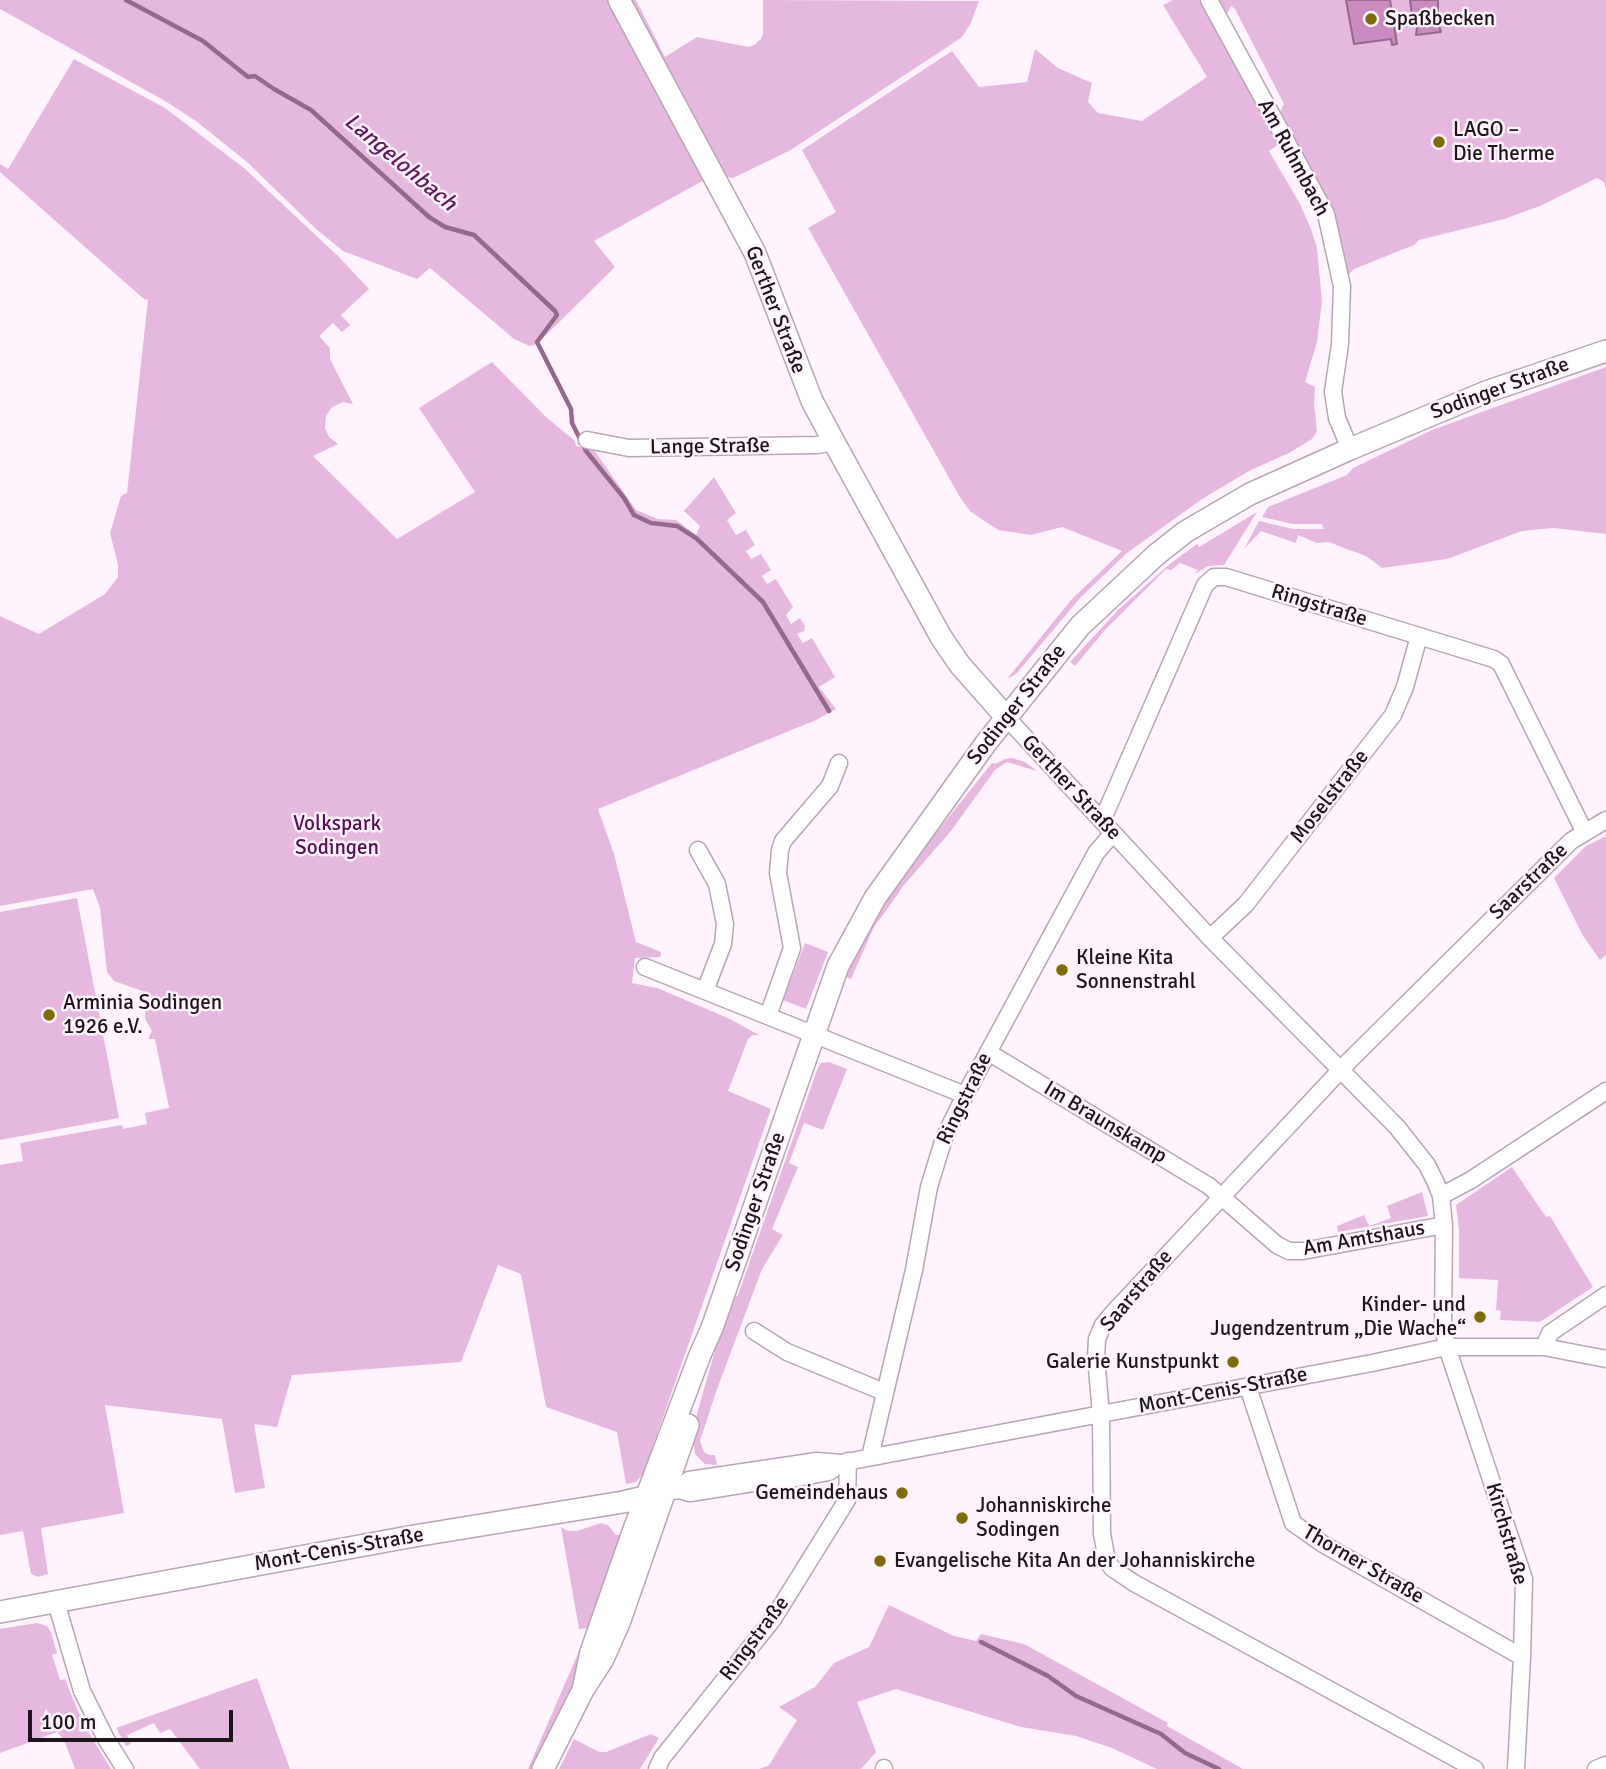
<!DOCTYPE html>
<meta charset="utf-8">
<style>
body{margin:0}
#map{position:relative;width:1606px;height:1769px;overflow:hidden;background:#fff4fd;font-family:Signika,sans-serif}
canvas{display:block}
.scale{position:absolute;left:28px;top:1710px;width:205px;height:32px;box-sizing:border-box;border:4px solid #1c161b;border-top:0;padding-left:9px;font-size:21px;line-height:24px;white-space:nowrap;color:#1c161b;-webkit-text-stroke:5px #fff4fd;paint-order:stroke}
</style>
<div id="map">
<canvas width="1606" height="1769"></canvas>
<div class="scale">100 m</div>
</div>
<script>
const context = document.querySelector('canvas').getContext('2d');
context.lineJoin = 'round';
function fillPath(path, color) { context.fillStyle = color; context.fill(path, 'evenodd'); }
const poly = rows => new Path2D(rows.map(r => 'M' + r).join(''));
function stroke(path, color, width, dash) { context.strokeStyle = color; context.lineWidth = width; context.lineCap = dash ? 'butt' : 'round'; context.setLineDash(dash || []); context.stroke(path); }
function label(font, color, halo, rows, align = 'center') {
  context.font = font + ' Signika,sans-serif'; context.lineWidth = 5; context.setLineDash([]); context.textBaseline = 'middle'; context.strokeStyle = halo; context.fillStyle = color; for (const [text, x, y, turn = 0] of rows) {
    context.save(); context.translate(x, y); context.rotate((+turn || 0) * Math.PI / 180); context.textAlign = isNaN(turn) ? turn : align; if (halo) context.strokeText(text, 0, 0); context.fillText(text, 0, 0); context.restore();
  }
}
const green = poly([
 [0,0,636,0,665,57,697,37,749,47,754,45,761,39,763,33,763,0,979,1,970,25,961,38,789,151,733,178,724,176,706,179,594,241,615,267,537,344,530,346,514,339,430,268,417,279,343,251,316,229,247,162,196,121,165,101,0,9],
 [1173,0,1203,0,1281,143,1269,151,1300,204,1311,229,1317,248,1322,302,1317,342,1305,382,1315,387,1314,404,1317,431,1312,439,1291,452,1249,471,1202,499,1127,553,1081,597,1016,674,1007,679,1071,600,1122,551,1062,527,1031,535,998,530,971,512,961,499,808,228,836,212,802,150,952,51,979,87,1027,82,1035,49,1058,68,1092,83,1088,102,1098,113,1142,121,1207,77,1163,5],
 [1218,0,1606,0,1606,189,1604,182,1597,178,1540,206,1504,219,1419,240,1414,245,1354,269,1346,277,1278,115,1284,104,1235,9,1231,6,1226,16],
 [74,59,165,108,244,168,339,257,369,289,341,315,350,325,342,332,333,323,319,336,330,348,330,359,353,404,343,402,332,407,326,416,325,428,329,437,338,444,313,456,397,539,475,492,419,408,492,362,546,417,575,441,576,446,594,450,636,510,658,519,676,520,696,535,700,526,684,511,714,477,736,513,727,520,736,535,746,530,755,545,746,551,751,559,761,554,771,570,762,576,767,584,776,579,793,607,786,615,791,624,800,618,805,626,804,631,797,634,803,643,812,638,835,677,819,687,836,709,816,720,598,809,614,854,636,942,661,952,660,957,635,958,632,983,657,988,728,1018,759,1035,753,1035,748,1039,728,1091,771,1109,643,1474,636,1482,626,1484,617,1432,546,1407,521,1274,498,1265,461,1362,292,1375,277,1427,254,1424,265,1488,235,1493,222,1419,105,1405,124,1513,41,1528,48,1574,38,1577,31,1574,23,1531,0,1535,0,1165,23,1161,20,1143,122,1125,123,1129,147,1124,145,1113,169,1108,155,1039,148,1039,152,1031,145,1019,145,992,114,981,107,972,100,908,93,889,0,906,0,616,39,634,105,594,118,577,118,565,110,533,121,496,127,493,148,299,145,300,0,172,0,164,8,169],
 [1606,367,1606,534,1553,528,1522,531,1447,559,1382,568,1366,556,1344,548,1329,542,1317,543,1298,535,1296,543,1261,531,1244,549,1259,521,1293,529,1324,529,1322,524,1293,524,1262,517,1268,507,1347,475,1353,468,1432,430],
 [1257,512,1224,565,1208,566,1193,575,1198,570,1180,563,1171,570,1166,569,1105,630,1075,666,1070,662,1118,610,1171,563,1197,544,1199,547],
 [1012,758,1025,762,1037,771,1007,762,995,770,951,831,904,885,888,908,874,927,851,979,846,977,874,916,900,878,992,763,995,764,1005,759],
 [1606,836,1606,955,1600,960,1583,936,1554,878,1586,846],
 [77,898,119,1118,0,1140,0,912],
 [805,943,828,952,806,1009,783,1000],
 [829,1062,847,1069,823,1130,804,1123,789,1163,798,1167,772,1229,783,1235,762,1269,716,1392,700,1441,704,1452,709,1455,715,1455,717,1465,705,1464,695,1454,693,1439,690,1438,716,1347,732,1299,738,1295,818,1067,821,1063],
 [1512,1167,1546,1217,1550,1216,1593,1287,1540,1322,1500,1320,1501,1311,1496,1310,1498,1280,1459,1278,1459,1230,1456,1205],
 [1422,1192,1428,1216,1338,1232,1337,1226,1364,1215,1369,1226,1391,1218,1387,1206],
 [601,1523,608,1525,616,1535,624,1535,590,1642,569,1695,534,1769,528,1769,589,1628,579,1629,561,1527,568,1531,577,1531],
 [889,1605,954,1636,976,1641,981,1634,1024,1644,1168,1723,1167,1726,1243,1769,1157,1769,1112,1748,1076,1736,1021,1727,896,1689,857,1702,876,1752,861,1769,759,1769,769,1765,797,1720,779,1707,815,1687,834,1663,869,1647],
 [37,1623,47,1626,51,1632,57,1653,52,1655,60,1680,65,1679,83,1723,111,1769,75,1769,64,1740,57,1732,0,1753,0,1629],
 [257,1678,290,1769,200,1769,170,1729,160,1733,154,1723,127,1735,131,1744,126,1746,116,1728],
 [651,1734,659,1738,640,1769,559,1769,574,1739,599,1752,606,1752]
]);
const water = poly([
 [1346,0,1390,0,1397,44,1392,45,1391,39,1354,44,1346,0],
 [1410,0,1438,0,1438,22,1441,32,1416,35,1418,19,1412,16,1410,0]
]);
const stream = poly([
 [126,0,203,41,248,77,255,76,274,89,311,110,429,217,445,227,474,235,555,311,557,315,537,342,571,409,572,423,586,451,624,498,634,515,651,523,677,526,696,538,763,602,829,711],
 [981,1642,1048,1676,1076,1696,1161,1734,1185,1753,1219,1769]
]);
const street = poly([
 [1209,0,1326,214,1342,286,1340,344,1333,392,1337,418,1350,449],
 [587,440,629,448,817,445,834,442],
 [1007,718,1210,938,1397,1127,1427,1165,1436,1183,1441,1196,1444,1225,1443,1326,1447,1347,1524,1579,1522,1657,1516,1769],
 [1102,821,1205,585,1214,577,1226,577,1494,659,1501,664,1584,831],
 [698,850,717,884,725,924,723,944,705,991],
 [1210,938,1246,904,1393,715,1405,687,1419,636],
 [645,967,965,1095],
 [768,1016,792,948,778,873,780,850,783,841,830,786,839,763],
 [988,1052,1209,1186,1277,1245,1289,1251,1303,1251,1444,1225],
 [1441,1196,1471,1180,1606,1091],
 [754,1331,787,1352,884,1392],
 [1544,1347,1550,1333,1606,1295],
 [1248,1387,1293,1523,1323,1544,1522,1657],
 [870,1457,914,1270,929,1187,944,1138,965,1095,1096,853,1113,833],
 [679,1490,690,1493,772,1480,797,1478,829,1472,841,1463],
 [666,1492,679,1490,689,1480,817,1461,841,1463,1372,1363,1447,1347,1544,1347,1606,1359],
 [56,1602,82,1691,106,1739,125,1769],
 [884,1768,884,1769],
 [657,1769,662,1758,773,1619,847,1500,848,1461],
 [1475,1769,1134,1583,1112,1568,1107,1560,1102,1534,1101,1414,1096,1357,1097,1339,1103,1325,1112,1314,1349,1061,1571,841,1606,820],
 [1596,1769,1606,1765]
]);
const secondary = poly([
 [619,0,755,253,812,401,834,442,941,637,960,665,1007,718],
 [0,1612,414,1536,623,1502,666,1492],
 [583,1690,591,1652,633,1532,700,1355,712,1328,838,966,875,898,986,743,1080,626,1156,555,1185,532,1250,494,1350,449,1486,392,1606,351],
 [543,1769,583,1690,603,1659,619,1623,688,1425]
]);
const markers = [
 [1371,19,7,"#7e6b04"],
 [1439,142,7,"#7e6b04"],
 [1062,970,7,"#7e6b04"],
 [49,1015,7,"#7e6b04"],
 [1480,1317,7,"#7e6b04"],
 [1233,1362,7,"#7e6b04"],
 [902,1493,7,"#7e6b04"],
 [962,1518,7,"#7e6b04"],
 [880,1561,7,"#7e6b04"]
];
const poiNames = [
 ["Spaßbecken",1385,19],
 ["LAGO –",1453,130],
 ["Die Therme",1453,154],
 ["Kleine Kita",1076,958],
 ["Sonnenstrahl",1076,982],
 ["Arminia Sodingen",63,1003],
 ["1926 e.V.",63,1027],
 ["Kinder- und",1466,1305,"right"],
 ["Jugendzentrum „Die Wache“",1466,1329,"right"],
 ["Galerie Kunstpunkt",1219,1362,"right"],
 ["Gemeindehaus",888,1493,"right"],
 ["Johanniskirche",976,1506],
 ["Sodingen",976,1530],
 ["Evangelische Kita An der Johanniskirche",894,1561]
];
const streetNames = [
 ["Am Ruhmbach",1293,158,62],
 ["Gerther Straße",775,310,69],
 ["Sodinger Straße",1500,389,-20],
 ["Lange Straße",710,447,-1],
 ["Ringstraße",1319,606,17],
 ["Sodinger Straße",1017,705,-52],
 ["Gerther Straße",1071,788,47],
 ["Moselstraße",1330,797,-52],
 ["Saarstraße",1529,882,-44],
 ["Ringstraße",965,1099,-64],
 ["Im Braunskamp",1105,1123,31],
 ["Sodinger Straße",756,1202,-71],
 ["Am Amtshaus",1364,1239,-10],
 ["Saarstraße",1137,1291,-50],
 ["Mont-Cenis-Straße",1223,1391,-11],
 ["Kirchstraße",1506,1534,74],
 ["Mont-Cenis-Straße",339,1550,-10],
 ["Thorner Straße",1363,1565,30],
 ["Ringstraße",755,1639,-53]
];
const parkNames = [
 ["Volkspark",337,824],
 ["Sodingen",337,848]
];
const waterNames = [
 ["Langelohbach",400,163,40]
];
fillPath(green, '#e7b8df');
fillPath(water, '#c98bc0');
stroke(water, '#95688e', 2);
stroke(stream, '#95688e', 4.5);
stroke(street, '#b6a6b3', 19);
stroke(secondary, '#b6a6b3', 24);
stroke(street, '#fff', 16);
stroke(secondary, '#fff', 21);
for (const [x, y, r, color] of markers) { const dot = new Path2D(); dot.arc(x, y, r, 0, 2 * Math.PI); context.fillStyle = color; context.fill(dot); stroke(dot, '#fff4fd', 2.5); }
label('21px', '#1c161b', '#fff4fd', poiNames, 'left');
label('21px', '#1c161b', '#fff4fd', streetNames);
label('21px', '#580c52', '#fff4fd', parkNames);
label('italic 23px', '#62185c', '#fff4fd', waterNames);
</script>
